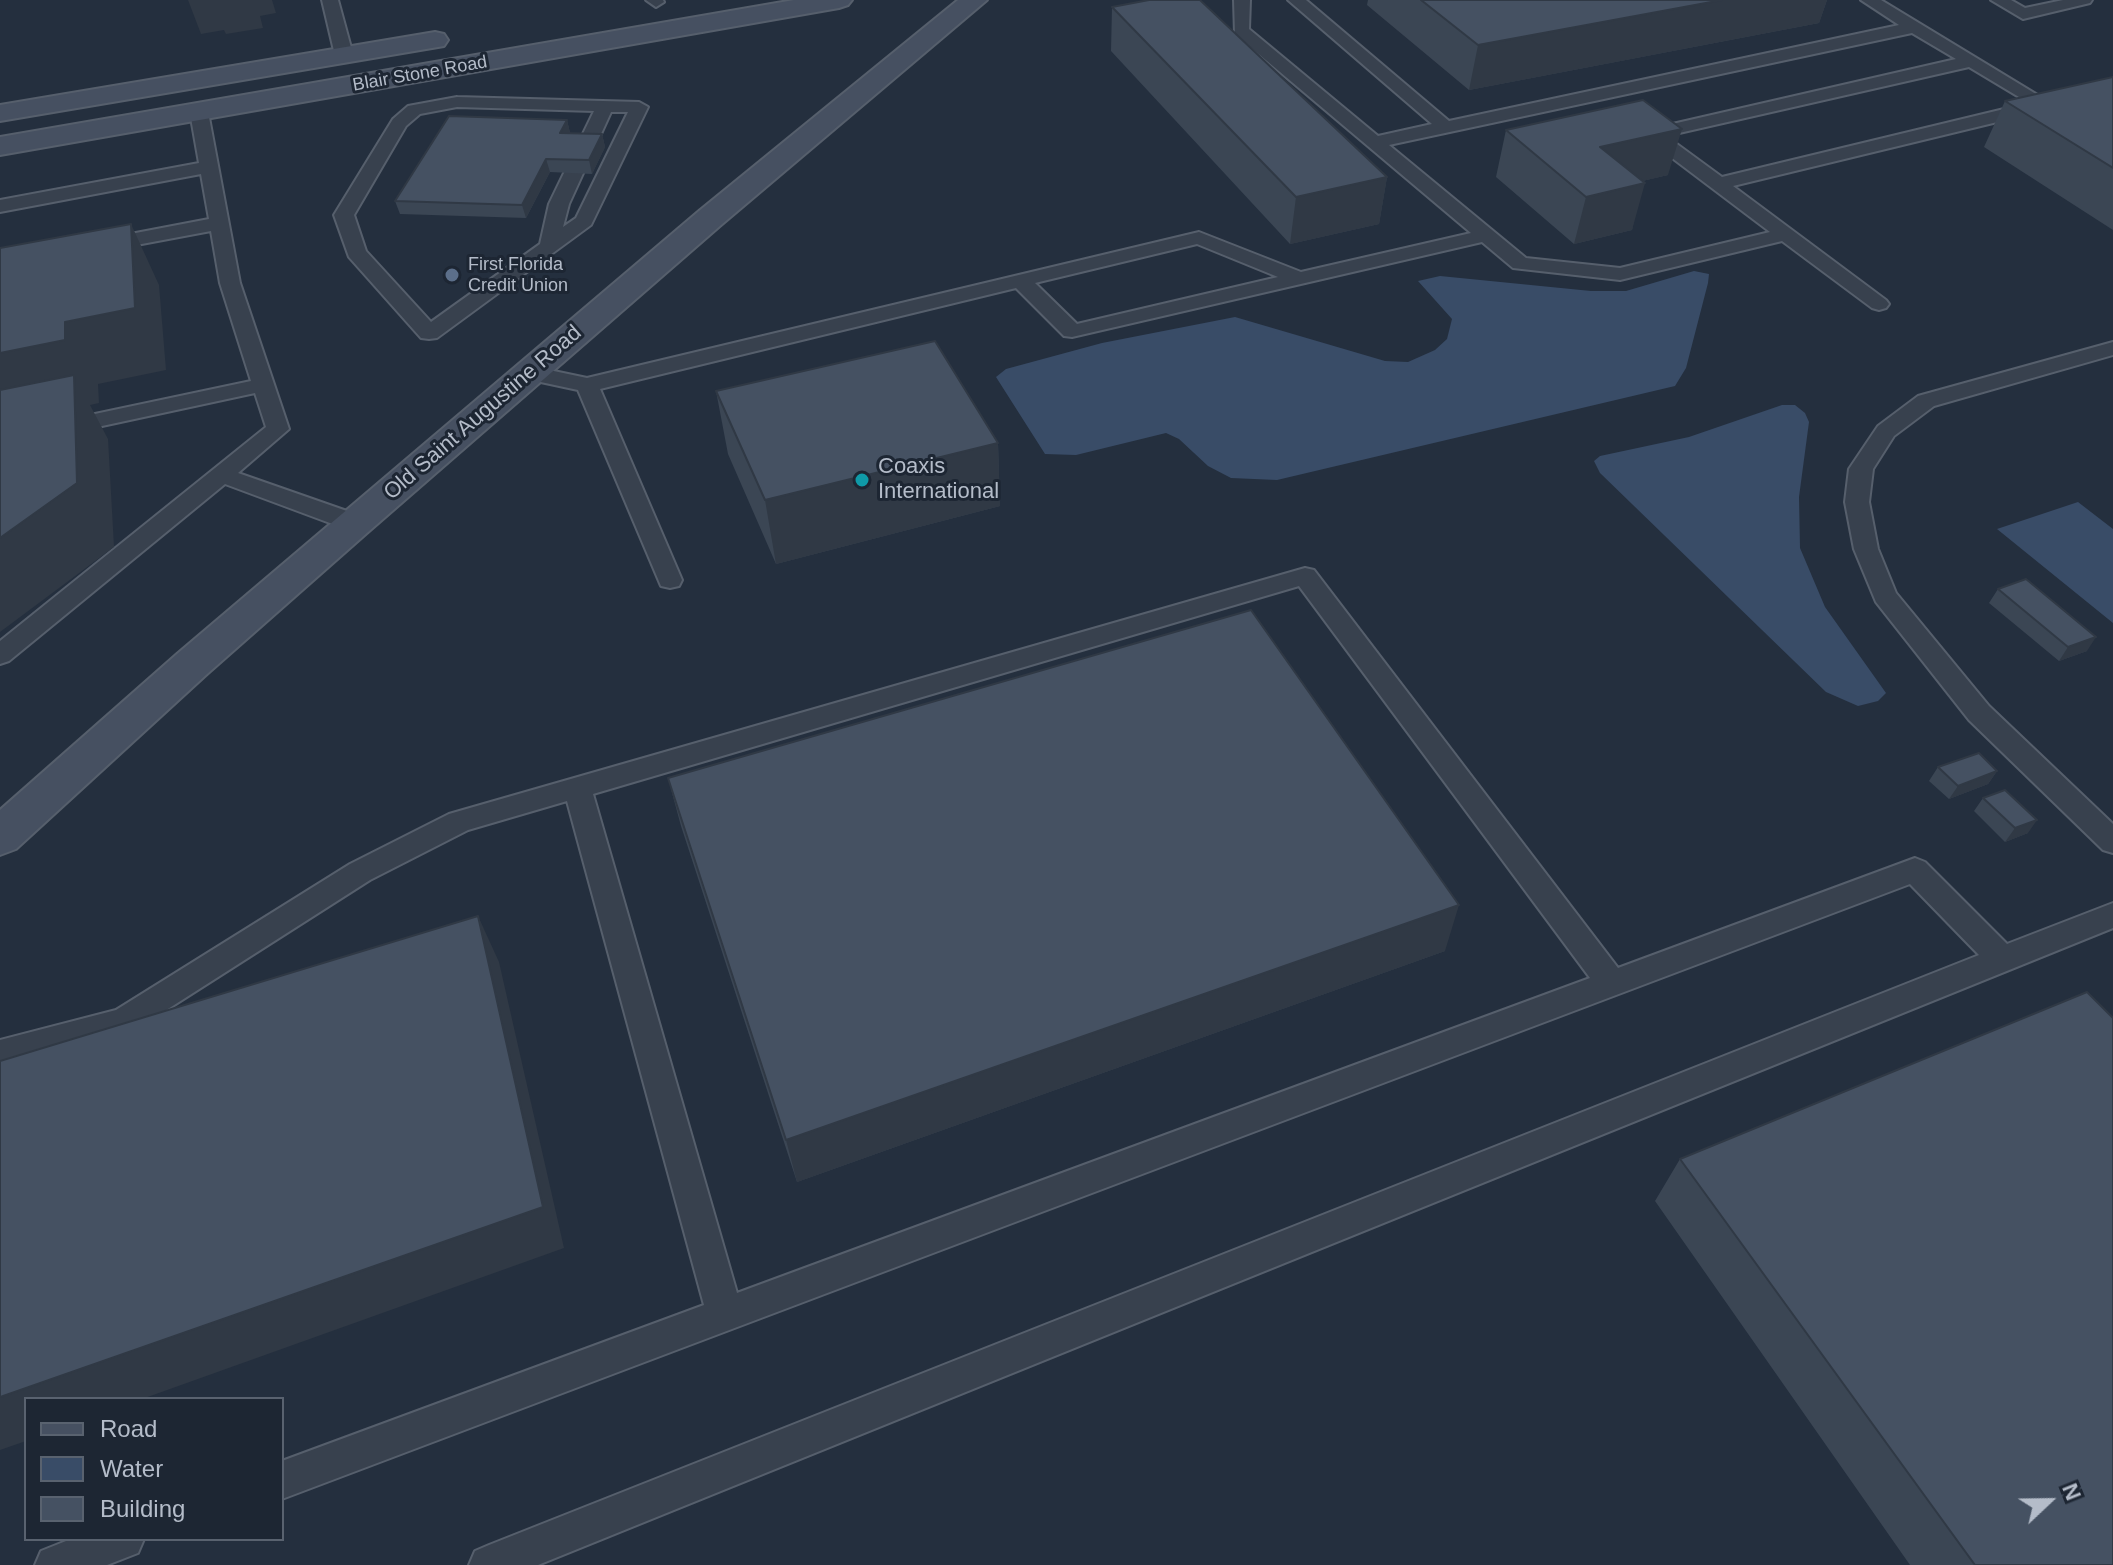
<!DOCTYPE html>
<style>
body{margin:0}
#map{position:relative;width:2113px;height:1565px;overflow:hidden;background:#242f3e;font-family:Helvetica,sans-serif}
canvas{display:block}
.legend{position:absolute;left:24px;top:1397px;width:260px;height:144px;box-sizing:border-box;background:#1d2633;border:2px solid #59626f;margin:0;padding:10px 14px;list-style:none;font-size:24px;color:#b4bcc9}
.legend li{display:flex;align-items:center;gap:16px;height:40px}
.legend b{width:40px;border:2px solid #59626f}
.north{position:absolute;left:2009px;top:1461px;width:80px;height:80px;-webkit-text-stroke:6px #1d2633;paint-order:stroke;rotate:68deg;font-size:22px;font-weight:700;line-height:32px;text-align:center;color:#b4bcc9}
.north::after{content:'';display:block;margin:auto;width:28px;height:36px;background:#b4bcc9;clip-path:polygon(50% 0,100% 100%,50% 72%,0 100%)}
</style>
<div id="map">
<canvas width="2113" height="1565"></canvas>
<ul class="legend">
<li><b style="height:10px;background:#465061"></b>Road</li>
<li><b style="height:22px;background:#394c67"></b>Water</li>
<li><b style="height:22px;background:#455162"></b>Building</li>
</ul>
<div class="north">N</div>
</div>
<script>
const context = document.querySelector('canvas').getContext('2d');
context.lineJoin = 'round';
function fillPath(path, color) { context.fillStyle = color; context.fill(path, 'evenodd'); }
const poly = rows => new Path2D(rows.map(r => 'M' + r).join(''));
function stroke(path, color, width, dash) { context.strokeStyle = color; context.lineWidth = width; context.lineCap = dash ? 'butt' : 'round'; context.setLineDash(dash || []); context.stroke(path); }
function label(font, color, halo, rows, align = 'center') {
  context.font = font + ' Helvetica,sans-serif'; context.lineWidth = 6; context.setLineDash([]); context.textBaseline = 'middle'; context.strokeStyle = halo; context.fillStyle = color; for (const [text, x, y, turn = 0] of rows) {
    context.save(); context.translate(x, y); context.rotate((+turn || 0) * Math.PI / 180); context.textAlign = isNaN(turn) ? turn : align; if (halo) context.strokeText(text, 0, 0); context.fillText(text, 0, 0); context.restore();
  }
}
const water = poly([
 [1694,271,1709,274,1708,283,1686,368,1675,386,1277,480,1231,478,1208,466,1179,439,1166,433,1076,455,1045,454,996,377,1006,369,1102,343,1235,317,1385,361,1408,362,1435,350,1447,339,1452,319,1418,281,1440,276,1591,291,1626,291],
 [1782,405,1795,405,1805,413,1809,422,1799,497,1800,548,1825,607,1886,693,1878,701,1858,706,1826,692,1600,473,1594,461,1600,456,1689,437],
 [2078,502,2113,529,2113,623,1997,529]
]);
const lane = poly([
 [322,0,338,0,353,55,350,59,338,59,335,55,322,0],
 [646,0,663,0,664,2,656,7,646,0],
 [1234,0,1250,0,1249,29,1378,136,1432,124,1288,0,1306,0,1449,121,1899,25,1861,0,1881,0,2054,105,2051,109,1733,186,1886,300,1889,304,1886,308,1879,310,1872,308,1782,241,1620,280,1513,268,1482,242,1072,337,1064,336,1016,288,600,389,682,580,679,586,670,588,661,586,578,390,522,378,519,373,522,368,530,366,587,378,1199,232,1301,272,1471,233,1235,34,1234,0],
 [1912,33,1956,59,1655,128,1645,124,1639,125,1636,129,1639,133,1770,232,1620,268,1526,258,1389,145,1912,33],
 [1969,67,2029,103,1722,177,1666,136,1969,67],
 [1197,244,1278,277,1077,324,1035,283,1197,244],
 [1991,0,2011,0,2025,8,2063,0,2092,0,2090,3,2023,19,1991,0],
 [457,97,639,102,648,107,591,225,437,338,429,339,421,338,349,257,334,215,393,119,408,106,457,97],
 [457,107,594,111,549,204,540,244,431,322,366,251,354,215,406,126,420,114,457,107],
 [611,112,628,112,576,218,563,227,569,204,611,112],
 [199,107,208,112,240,283,289,429,238,473,364,517,367,523,364,529,346,529,225,484,9,661,0,664,0,641,266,427,255,393,0,448,0,434,251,381,220,283,211,231,99,252,89,246,99,240,209,219,201,174,0,212,0,200,199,163,190,112,199,107],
 [2113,342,2113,355,1934,406,1894,436,1873,469,1869,502,1878,549,1896,593,1989,706,2113,824,2113,853,2103,850,1969,720,1876,602,1854,549,1845,502,1849,469,1878,426,1918,396,2113,342],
 [1305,568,1314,570,1618,968,1915,858,1925,862,2007,944,2113,903,2113,928,538,1565,469,1565,475,1551,489,1545,1979,955,1910,884,282,1499,282,1461,704,1305,567,801,468,830,370,880,135,1030,0,1068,0,1040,116,1010,350,864,449,814,1305,568],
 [1299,586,1590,978,737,1293,593,794,1299,586],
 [71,1539,144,1539,138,1553,107,1565,35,1565,41,1551,71,1539]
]);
const secondary = poly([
 [794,0,852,0,848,5,839,8,0,155,0,137,794,0],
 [958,0,987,0,721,225,368,532,207,674,16,849,0,855,0,810,177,654,699,211,958,0],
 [435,32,444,34,448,40,444,46,0,121,0,105,435,32]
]);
const wall = poly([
 [1368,0,1827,0,1819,23,1469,90,1367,5],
 [1112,7,1387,177,1379,224,1290,244,1111,51],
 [2113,77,2113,230,1984,147,2005,101],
 [567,120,570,133,602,134,605,147,592,174,550,172,526,218,400,214,395,201],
 [1506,130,1668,175,1642,181,1632,230,1574,244,1496,177],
 [716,391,998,443,1000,506,776,564,728,454],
 [1998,589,2087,651,2059,661,1989,603],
 [1938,767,1997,771,1988,784,1949,799,1929,781],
 [668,778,1445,951,797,1182,681,826],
 [1983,798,2028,833,2005,842,1974,811],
 [1680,1159,2113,1565,1910,1565,1655,1201]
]);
const shadedWall = poly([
 [188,0,272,0,276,13,260,16,263,28,226,34,224,30,201,34],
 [1722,0,1827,0,1819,23,1469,90,1478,45],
 [567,120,570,133,560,133],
 [1682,129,1668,175,1587,194,1600,147],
 [602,134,605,147,592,174,589,160],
 [546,159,550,172,526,218,522,205],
 [1387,177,1379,224,1290,244,1296,197],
 [1645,183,1632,230,1574,244,1586,197],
 [131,224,159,285,166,370,98,384,99,403,90,405,108,439,114,547,0,632,0,353,65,322],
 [998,443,1000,506,776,564,765,500],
 [2096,637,2087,651,2059,661,2068,647],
 [1997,771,1988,784,1949,799,1958,786],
 [2037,820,2028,833,2005,842,2015,828],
 [1459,905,1445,951,797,1182,786,1140],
 [478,916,499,962,564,1248,142,1399,26,1399,26,1441,0,1450,0,1397]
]);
const building = poly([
 [1149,0,1200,0,1387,177,1296,197,1112,7,1149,0],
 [1421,0,1722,0,1478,45,1421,0],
 [2113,77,2113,168,2005,101,2113,77],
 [1643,100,1682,129,1600,147,1645,183,1586,197,1506,130,1643,100],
 [449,116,567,120,560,133,602,134,589,160,546,159,522,205,395,201,449,116],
 [131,224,135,308,65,322,65,340,0,353,0,248,131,224],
 [935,341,998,443,765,500,716,391,935,341],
 [74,375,77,483,0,538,0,390,74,375],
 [2026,579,2096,637,2068,647,1998,589,2026,579],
 [1251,610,1459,905,786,1140,668,778,1251,610],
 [1979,753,1997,771,1958,786,1938,767,1979,753],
 [2005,790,2037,820,2015,828,1983,798,2005,790],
 [478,916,543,1207,0,1397,0,1061,478,916],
 [2087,992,2113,1018,2113,1565,1975,1565,1680,1159,2087,992]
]);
const markers = [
 [452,275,8,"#5c6f8a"],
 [862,480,8,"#0f9aa8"]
];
const farStreetnames = [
 ["Blair Stone Road",420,74,-10]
];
const farPoinames = [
 ["First Florida",468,265],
 ["Credit Union",468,286]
];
const streetNames = [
 ["Old Saint Augustine Road",483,413,-41]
];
const poiNames = [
 ["Coaxis",878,467],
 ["International",878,492]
];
fillPath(water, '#394c67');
stroke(lane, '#565f6c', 4);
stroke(secondary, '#565f6c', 4);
fillPath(lane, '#38414e');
fillPath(secondary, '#465061');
fillPath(wall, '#3b4654');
fillPath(shadedWall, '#303945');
fillPath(building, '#455162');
stroke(building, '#303945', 2);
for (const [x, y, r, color] of markers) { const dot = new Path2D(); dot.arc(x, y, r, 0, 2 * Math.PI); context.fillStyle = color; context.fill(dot); stroke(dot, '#1d2633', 3); }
label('18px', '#b4bcc9', '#1d2633', farStreetnames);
label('18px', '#b4bcc9', '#1d2633', farPoinames, 'left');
label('22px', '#b4bcc9', '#1d2633', streetNames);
label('22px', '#b4bcc9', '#1d2633', poiNames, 'left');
</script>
